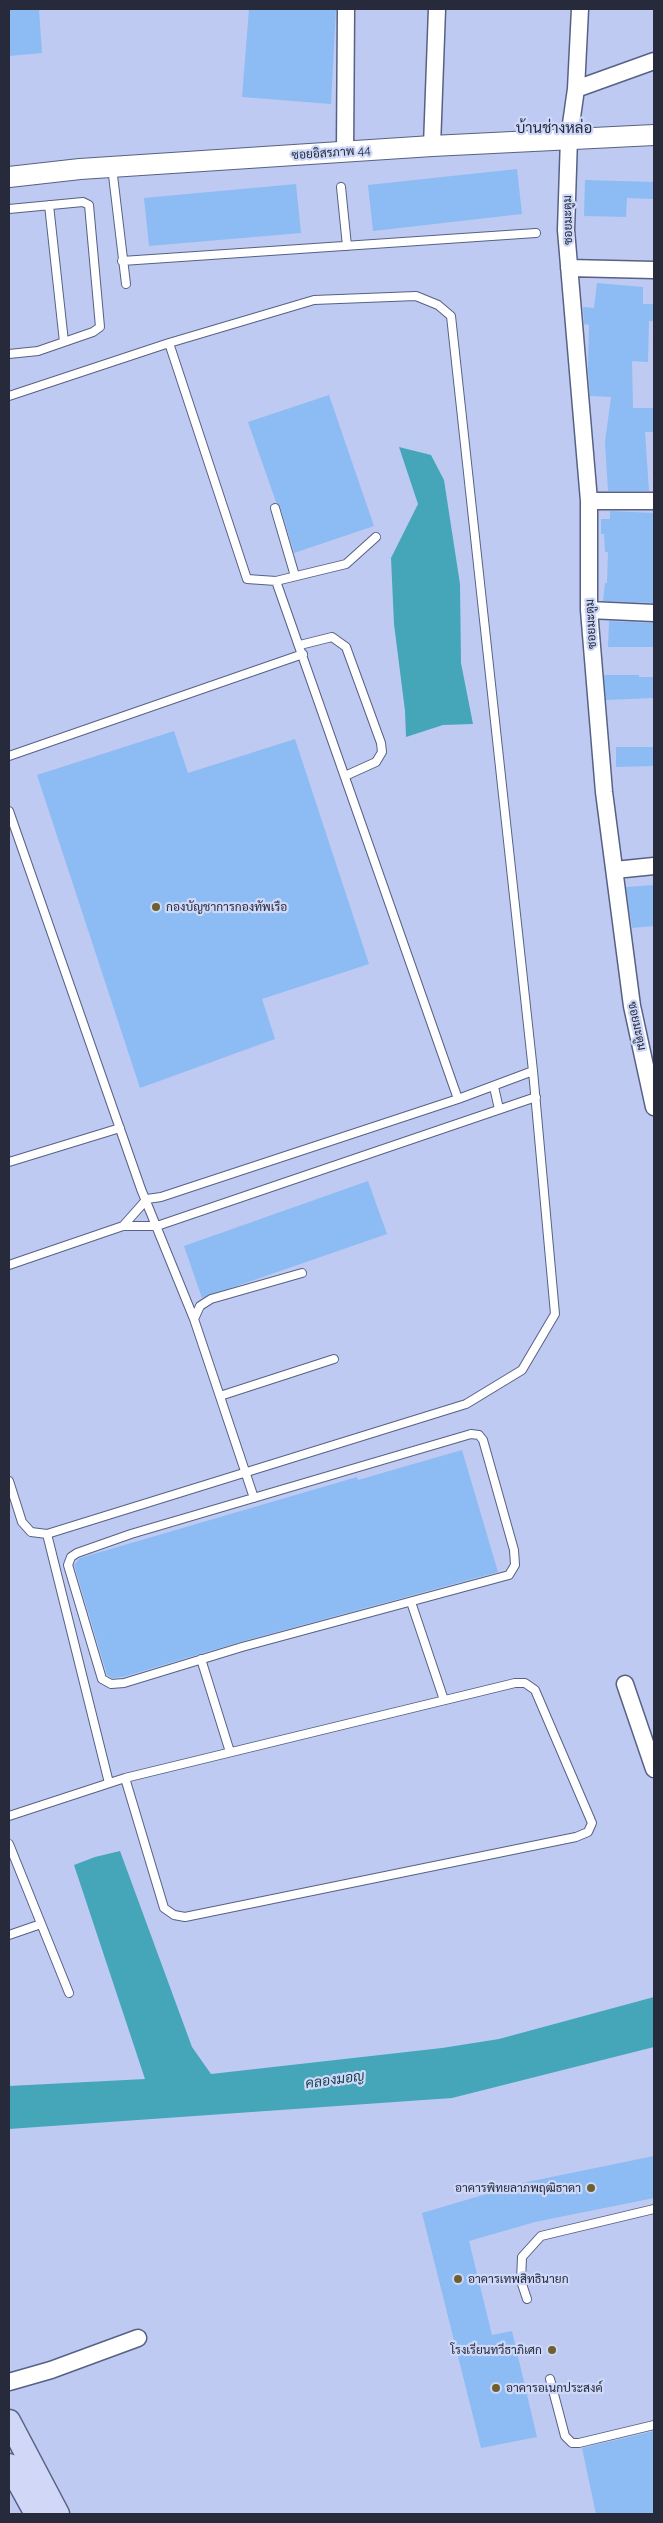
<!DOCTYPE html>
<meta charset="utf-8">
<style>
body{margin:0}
#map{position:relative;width:663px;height:2523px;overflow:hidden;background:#becaf2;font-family:Raleway,sans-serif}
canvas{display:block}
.frame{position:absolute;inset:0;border:10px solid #262a3a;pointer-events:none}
</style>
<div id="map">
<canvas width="663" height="2523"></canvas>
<div class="frame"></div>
</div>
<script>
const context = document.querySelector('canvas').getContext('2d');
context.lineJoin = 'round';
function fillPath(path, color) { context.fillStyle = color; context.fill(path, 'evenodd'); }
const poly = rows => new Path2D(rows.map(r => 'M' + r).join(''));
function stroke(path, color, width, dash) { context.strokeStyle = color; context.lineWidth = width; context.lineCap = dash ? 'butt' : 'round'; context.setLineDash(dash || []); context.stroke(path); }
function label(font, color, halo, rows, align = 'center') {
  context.font = font + ' Raleway,Sarabun,sans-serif'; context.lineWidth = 4.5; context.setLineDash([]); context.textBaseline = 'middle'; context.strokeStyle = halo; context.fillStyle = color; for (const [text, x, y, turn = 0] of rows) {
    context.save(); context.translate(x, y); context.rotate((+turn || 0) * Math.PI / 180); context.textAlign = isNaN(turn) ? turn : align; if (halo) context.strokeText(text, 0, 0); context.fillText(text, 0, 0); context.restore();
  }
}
const water = poly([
 [399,447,431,455,444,480,460,584,461,663,473,724,443,725,406,737,405,711,394,624,391,558,418,504],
 [120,1851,192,2047,211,2074,442,2048,499,2039,654,1997,654,2047,452,2098,9,2129,9,2086,145,2079,74,1865,95,1857]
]);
const building = poly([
 [9,9,39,9,42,53,9,56],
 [249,9,336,9,331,104,242,97],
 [517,169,522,214,373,231,368,185],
 [585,180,654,182,654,199,627,198,626,217,584,216],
 [296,184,301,233,149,246,144,198],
 [597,283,643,287,643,304,654,304,654,321,649,321,648,362,632,361,633,408,654,408,654,432,645,432,649,491,608,491,605,442,611,397,590,396,588,369,589,325,584,324,583,307,594,308],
 [329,395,374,526,294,553,280,506,276,502,248,422],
 [610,511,654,513,654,603,603,601,605,583,607,583,608,552,605,552,604,534,601,534,601,519,610,519],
 [609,621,654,623,654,647,608,647],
 [604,675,639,675,639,677,654,677,654,698,606,700],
 [174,731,188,773,295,739,369,964,262,999,275,1039,140,1088,37,775],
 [616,747,654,747,654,766,616,767],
 [654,885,654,926,632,928,626,887],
 [368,1181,387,1234,202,1298,184,1246],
 [462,1450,498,1572,240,1642,123,1677,112,1678,107,1675,74,1565,80,1558,357,1477,358,1480],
 [654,2156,654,2198,535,2222,469,2241,492,2335,512,2331,537,2437,481,2448,422,2213,527,2182],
 [654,2431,654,2514,596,2514,582,2448]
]);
const service = poly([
 [112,167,126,284],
 [341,187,347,246],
 [49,205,64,342],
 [9,209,83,202,89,205,100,327,93,332,38,351,9,354],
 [122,261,536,233],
 [169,343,247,579,276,581],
 [9,396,169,343,314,300,416,296,438,305,451,316,533,1071,555,1314,522,1370,466,1404,47,1534,31,1532,22,1522,9,1481],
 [275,508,295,576],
 [376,537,346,564,276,581,458,1099],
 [300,645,332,637,346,647,381,743,382,752,376,762,345,776],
 [9,756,303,654],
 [9,811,141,1189,194,1319],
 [494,1087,499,1109],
 [9,1162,120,1128],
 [123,1226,147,1199,161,1197,458,1099,533,1071],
 [9,1265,123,1226,157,1226,536,1097],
 [220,1396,334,1359],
 [471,1434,479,1435,483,1440,514,1550,515,1565,509,1575,242,1647,124,1683,111,1684,102,1679,68,1565,71,1557,77,1553,131,1534,471,1434],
 [254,1498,194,1319,200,1306,211,1299,302,1273],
 [47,1534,109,1783],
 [411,1602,444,1700],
 [201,1659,230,1752],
 [9,1816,125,1778,515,1683,525,1683,535,1690,592,1823,588,1832,576,1837,185,1917,174,1915,164,1908,125,1778],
 [9,1844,69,1993],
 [9,1935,41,1924],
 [527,2299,521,2281,522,2257,541,2236,654,2209],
 [550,2379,565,2436,572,2443,579,2443,654,2425]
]);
const minor = poly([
 [580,9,576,89,569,138,566,230,589,501,589,610,604,792,632,1006,654,1107],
 [576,89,654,61],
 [432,146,437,9],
 [345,152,346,9],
 [569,268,654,270],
 [589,501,654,501],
 [589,610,654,613],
 [615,870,654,866],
 [625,1684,654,1769],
 [9,2382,51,2370,138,2338]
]);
const tertiary = poly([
 [9,177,80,169,432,146,654,135]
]);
const secondary = poly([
 [9,2421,58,2514],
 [9,2465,36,2514]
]);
const markers = [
 [156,907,5,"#6f5f2d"],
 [591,2188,5,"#6f5f2d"],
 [458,2279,5,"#6f5f2d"],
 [552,2350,5,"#6f5f2d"],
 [496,2388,5,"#6f5f2d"]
];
const streetNames = [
 ["ซอยอิสรภาพ 44",331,153,-4],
 ["ซอยมะตูม",568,220,-91],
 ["ซอยมะตูม",591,624,-93],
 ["ซอยมะตูม",637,1026,78]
];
const poiNames = [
 ["กองบัญชาการกองทัพเรือ",166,907],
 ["อาคารพิทยลาภพฤฒิธาดา",581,2188,"right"],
 ["อาคารเทพสิทธินายก",468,2279],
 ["โรงเรียนทวีธาภิเศก",542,2350,"right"],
 ["อาคารอเนกประสงค์",506,2388]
];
const waterNames = [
 ["คลองมอญ",335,2080,-8]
];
const quarterNames = [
 ["บ้านช่างหล่อ",554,128]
];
fillPath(water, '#45a6b9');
fillPath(building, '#8cbcf3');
stroke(service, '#576184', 10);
stroke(minor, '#576184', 19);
stroke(tertiary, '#576184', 22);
stroke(secondary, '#576184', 25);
stroke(service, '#fff', 8);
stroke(minor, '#fff', 16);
stroke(tertiary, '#fff', 20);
stroke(secondary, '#d1d8f7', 22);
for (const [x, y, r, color] of markers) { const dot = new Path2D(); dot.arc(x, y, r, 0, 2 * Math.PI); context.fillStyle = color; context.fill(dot); stroke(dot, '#ced8f8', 2); }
label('12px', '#262a3a', '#ced8f8', streetNames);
label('12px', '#262a3a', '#ced8f8', poiNames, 'left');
label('italic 14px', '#18444c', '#ced8f8', waterNames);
label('15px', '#262a3a', '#ced8f8', quarterNames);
</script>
